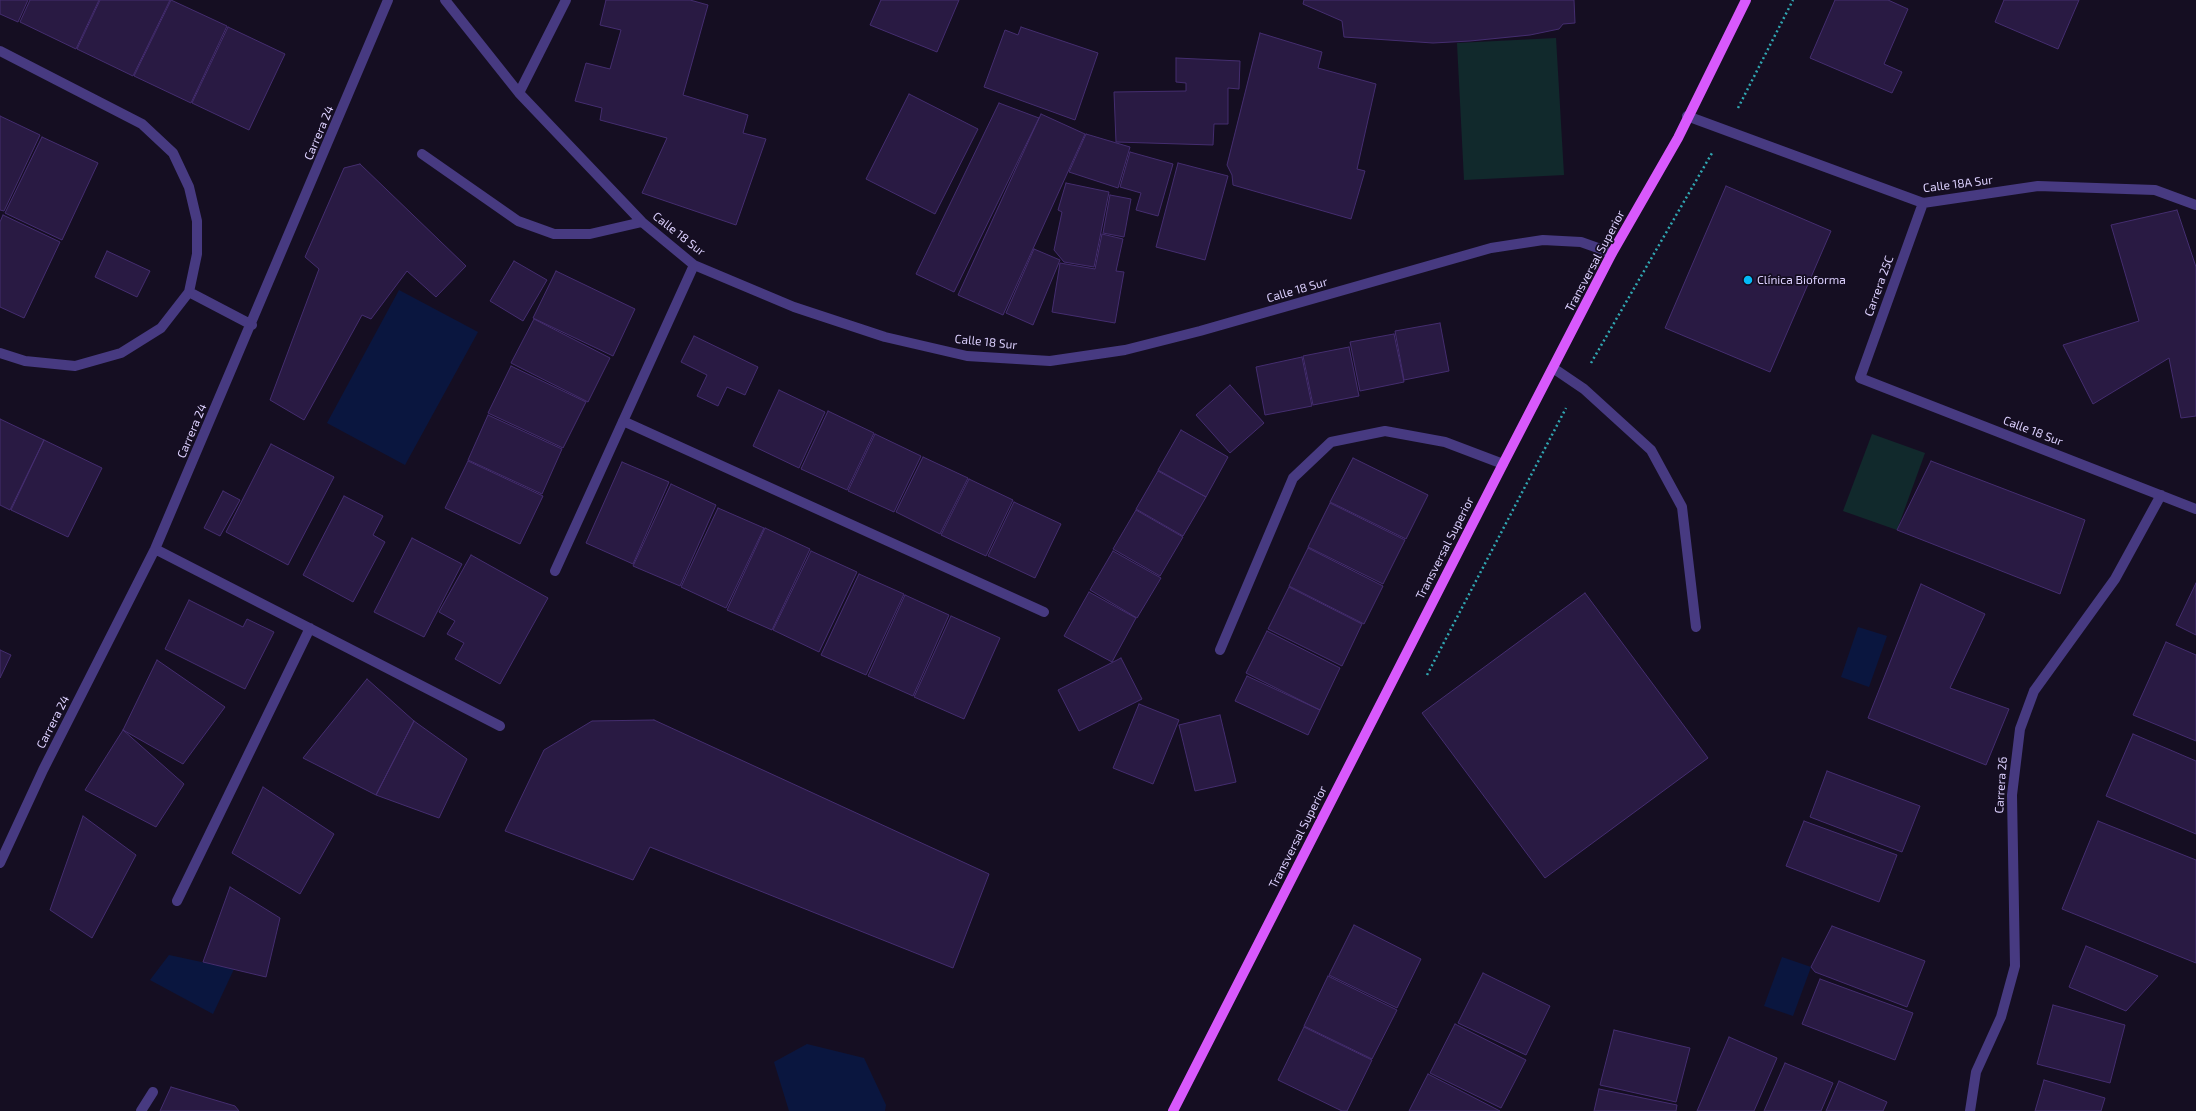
<!DOCTYPE html>
<meta charset="utf-8">
<style>
body{margin:0}
canvas{display:block;background:#150e22}
</style>
<canvas width="2196" height="1111"></canvas>
<script>
const context = document.querySelector('canvas').getContext('2d');
context.lineJoin = 'round';
function fillPath(path, color) { context.fillStyle = color; context.fill(path, 'evenodd'); }
const poly = rows => new Path2D(rows.map(r => 'M' + r).join(''));
function stroke(path, color, width, dash) { context.strokeStyle = color; context.lineWidth = width; context.lineCap = dash ? 'butt' : 'round'; context.setLineDash(dash || []); context.stroke(path); }
function label(font, color, halo, rows, align = 'center') {
  context.font = font + ' "Exo 2",sans-serif'; context.lineWidth = 3.5; context.setLineDash([]); context.textBaseline = 'middle'; context.strokeStyle = halo; context.fillStyle = color; for (const [text, x, y, turn = 0] of rows) {
    context.save(); context.translate(x, y); context.rotate((+turn || 0) * Math.PI / 180); context.textAlign = isNaN(turn) ? turn : align; if (halo) context.strokeText(text, 0, 0); context.fillText(text, 0, 0); context.restore();
  }
}
fillPath(poly([
 [1556,38,1564,175,1464,180,1457,43],
 [1872,434,1925,453,1897,530,1843,511]
]), '#11292c');
fillPath(poly([
 [399,290,478,332,405,465,327,423],
 [1858,627,1887,636,1869,687,1841,677],
 [169,955,234,969,213,1014,150,980],
 [1782,957,1811,967,1793,1016,1764,1006],
 [807,1044,864,1058,886,1105,885,1111,789,1111,774,1062]
]), '#0a163f');
const building = poly([
 [0,0,28,0,18,22,0,14,0,0],
 [30,0,99,0,76,49,20,22,30,0],
 [100,0,170,0,133,76,77,49,100,0],
 [171,0,227,26,191,103,134,76,171,0],
 [606,0,690,0,708,5,683,95,748,115,743,133,766,139,736,225,642,193,667,138,600,120,602,108,575,101,586,63,610,69,621,30,600,25,606,0],
 [881,0,959,0,937,52,870,25,881,0],
 [1304,0,1574,0,1575,23,1563,24,1559,29,1530,35,1470,41,1433,43,1344,37,1342,21,1303,4,1304,0],
 [1835,0,1888,0,1908,9,1884,64,1902,72,1892,93,1810,58,1835,0],
 [2004,0,2079,0,2058,49,1995,22,2004,0],
 [228,27,285,54,249,130,192,103,228,27],
 [1021,27,1098,53,1075,120,984,87,1005,30,1018,35,1021,27],
 [1260,33,1322,52,1318,68,1376,84,1357,169,1365,171,1351,219,1233,185,1232,175,1227,165,1260,33],
 [1176,58,1240,61,1239,89,1228,88,1228,124,1214,124,1213,145,1116,142,1114,92,1186,91,1186,83,1176,82,1176,58],
 [909,94,978,129,935,214,866,179,909,94],
 [999,103,1039,118,954,292,916,274,999,103],
 [1041,114,1085,134,1003,315,958,295,1041,114],
 [0,116,40,135,4,211,0,210,0,116],
 [1086,134,1130,147,1118,188,1069,172,1086,134],
 [42,137,98,163,62,240,5,213,42,137],
 [1130,152,1173,164,1158,216,1136,210,1141,193,1120,187,1130,152],
 [1178,163,1228,176,1205,260,1156,247,1178,163],
 [360,164,466,266,436,297,407,271,371,319,362,315,304,420,270,400,319,269,305,257,344,168,360,164],
 [1066,183,1109,192,1094,267,1064,262,1054,250,1062,212,1058,210,1066,183],
 [1726,186,1831,231,1770,372,1665,328,1726,186],
 [1110,195,1131,199,1124,237,1103,233,1110,195],
 [2177,210,2196,267,2196,416,2181,418,2169,358,2093,404,2063,345,2139,321,2111,225,2177,210],
 [3,215,60,242,24,318,0,307,0,222,3,215],
 [1102,234,1123,239,1116,271,1124,272,1115,323,1052,312,1060,263,1095,269,1102,234],
 [1034,249,1060,260,1033,325,1006,313,1034,249],
 [107,251,150,271,137,297,95,277,107,251],
 [514,261,547,280,523,321,490,301,514,261],
 [556,271,635,309,613,356,533,318,556,271],
 [534,319,610,358,588,402,511,363,534,319],
 [1440,323,1449,371,1404,380,1395,331,1440,323],
 [1394,334,1404,382,1360,391,1350,342,1394,334],
 [694,336,758,367,745,395,727,387,718,406,697,396,707,375,681,362,694,336],
 [1349,347,1359,396,1313,405,1303,356,1349,347],
 [1302,357,1312,406,1265,415,1256,367,1302,357],
 [511,366,586,402,563,448,488,413,511,366],
 [1230,385,1264,423,1230,453,1196,415,1230,385],
 [779,390,825,412,799,468,753,446,779,390],
 [828,411,874,433,847,490,801,469,828,411],
 [488,415,562,449,542,494,468,460,488,415],
 [0,419,44,440,10,510,0,505,0,419],
 [1181,430,1228,457,1206,497,1158,470,1181,430],
 [875,434,921,456,894,512,848,491,875,434],
 [44,440,102,468,68,537,11,510,44,440],
 [271,444,334,477,288,565,226,532,271,444],
 [923,457,968,478,940,534,896,512,923,457],
 [1353,458,1428,495,1406,539,1330,502,1353,458],
 [468,461,543,496,520,544,445,508,468,461],
 [1931,461,2085,520,2060,594,1897,530,1931,461],
 [622,462,669,482,633,564,586,543,622,462],
 [1158,471,1206,497,1183,536,1136,509,1158,471],
 [969,479,1013,500,986,556,941,535,969,479],
 [671,484,716,505,680,586,633,566,671,484],
 [223,491,240,500,220,536,204,528,223,491],
 [344,496,383,516,373,535,385,542,353,602,303,575,344,496],
 [1014,502,1061,524,1035,578,988,556,1014,502],
 [1330,503,1405,540,1383,584,1308,547,1330,503],
 [718,508,764,528,726,608,681,587,718,508],
 [1136,510,1183,537,1160,576,1113,549,1136,510],
 [765,528,810,549,772,630,727,610,765,528],
 [412,538,462,564,424,637,374,612,412,538],
 [1308,548,1383,586,1364,624,1289,586,1308,548],
 [811,551,857,572,819,652,773,630,811,551],
 [1113,551,1161,578,1137,618,1090,590,1113,551],
 [471,555,548,598,500,684,455,659,464,643,447,634,455,621,439,612,471,555],
 [859,574,904,594,866,675,821,655,859,574],
 [2196,583,2196,635,2176,625,2196,583],
 [1921,584,1985,614,1950,688,2009,709,1986,765,1868,718,1921,584],
 [1289,587,1362,624,1342,666,1268,629,1289,587],
 [1089,592,1136,618,1112,662,1064,636,1089,592],
 [1585,593,1708,758,1545,878,1422,713,1585,593],
 [905,595,949,615,913,696,868,676,905,595],
 [189,600,243,627,247,619,274,632,245,689,165,649,189,600],
 [951,616,1000,638,964,719,914,697,951,616],
 [1267,631,1340,668,1320,710,1246,673,1267,631],
 [2166,642,2196,655,2196,741,2133,715,2166,642],
 [0,650,11,655,0,678,0,650],
 [1121,658,1142,699,1079,731,1058,690,1121,658],
 [157,660,225,707,183,764,123,730,157,660],
 [1247,676,1320,710,1308,735,1235,701,1247,676],
 [367,679,414,721,376,795,303,758,367,679],
 [1139,704,1179,720,1153,784,1113,768,1139,704],
 [1220,715,1236,782,1195,791,1179,725,1220,715],
 [654,720,989,874,953,968,650,847,633,880,505,831,544,750,592,721,654,720],
 [414,721,467,759,439,818,376,795,414,721],
 [123,730,184,784,156,827,85,790,123,730],
 [2133,734,2196,761,2196,834,2106,796,2133,734],
 [1827,771,1920,806,1902,852,1810,817,1827,771],
 [263,787,334,834,300,894,232,853,263,787],
 [83,816,136,855,92,938,50,910,83,816],
 [1804,821,1897,855,1879,902,1786,866,1804,821],
 [2098,821,2196,860,2196,963,2062,909,2098,821],
 [230,887,280,918,266,977,203,962,230,887],
 [1354,925,1421,959,1397,1008,1329,975,1354,925],
 [1832,926,1925,961,1907,1007,1815,972,1811,967,1832,926],
 [2086,946,2158,976,2126,1011,2069,987,2086,946],
 [1483,973,1550,1006,1526,1055,1458,1023,1483,973],
 [1328,976,1397,1010,1372,1059,1304,1026,1328,976],
 [1820,979,1913,1013,1895,1060,1802,1024,1820,979],
 [2053,1005,2125,1025,2110,1083,2037,1064,2053,1005],
 [1455,1024,1526,1060,1501,1108,1430,1073,1455,1024],
 [1304,1027,1372,1060,1347,1111,1342,1111,1278,1080,1304,1027],
 [1614,1030,1690,1048,1676,1102,1600,1085,1614,1030],
 [1729,1037,1777,1058,1754,1111,1697,1111,1729,1037],
 [1785,1063,1833,1083,1821,1111,1764,1111,1785,1063],
 [1428,1074,1500,1111,1409,1111,1428,1074],
 [2044,1080,2105,1098,2101,1111,2035,1111,2044,1080],
 [1839,1081,1887,1102,1883,1111,1826,1111,1839,1081],
 [171,1087,235,1106,239,1111,160,1111,171,1087],
 [1599,1089,1677,1105,1676,1111,1594,1111,1599,1089]
]);
fillPath(building, '#291a43');
stroke(building, '#442d6f', 1);
stroke(poly([
 [1738,108,1793,0],
 [1591,363,1712,153],
 [1427,675,1566,408]
]), '#30a7b2', 2.5, [2, 3]);
stroke(poly([
 [445,0,519,93,642,222,694,265,794,307,885,337,967,356,1050,361,1125,350,1200,331,1491,248,1543,240,1581,242,1612,253],
 [0,51,142,124,173,153,189,187,197,221,197,254,189,292,161,328,121,353,75,366,25,361,0,353],
 [519,93,566,0],
 [1687,116,1923,203,2038,186,2155,190,2196,205],
 [422,154,518,221,554,234,590,234,642,222],
 [1923,203,1860,378,2196,509],
 [189,292,252,325],
 [1553,368,1584,389,1651,450,1682,507,1696,627],
 [623,421,1044,612],
 [155,549,500,726],
 [555,571,694,265],
 [1220,650,1293,478,1331,442,1385,431,1445,442,1503,464],
 [0,863,43,770,155,549,388,0],
 [177,901,310,628],
 [141,1111,153,1092],
 [1970,1111,1976,1072,2001,1017,2015,966,2012,795,2020,729,2034,691,2115,579,2161,495]
]), '#473a81', 10);
stroke(poly([
 [1173,1111,1503,464,1612,253,1678,138,1746,0]
]), '#d859fc', 10);
for (const [x, y, r, color] of [
 [1748,280,5,"#04baf6"]
]) { const dot = new Path2D(); dot.arc(x, y, r, 0, 2 * Math.PI); context.fillStyle = color; context.fill(dot); stroke(dot, '#150e22', 1.5); }
label('12px', '#dcd0fe', '#150e22', [
 ["Carrera 24",319,133,-67],
 ["Calle 18A Sur",1958,184,-7],
 ["Calle 18 Sur",679,234,38],
 ["Transversal Superior",1595,261,-62],
 ["Carrera 25C",1879,286,-70],
 ["Calle 18 Sur",1297,290,-16],
 ["Calle 18 Sur",986,342,6],
 ["Carrera 24",192,431,-67],
 ["Calle 18 Sur",2033,431,21],
 ["Transversal Superior",1445,548,-63],
 ["Carrera 24",53,722,-63],
 ["Carrera 26",2001,785,-86],
 ["Transversal Superior",1298,837,-63]
]);
label('12px', '#dcd0fe', '#150e22', [
 ["Clínica Bioforma",1757,280]
], 'left');
</script>
